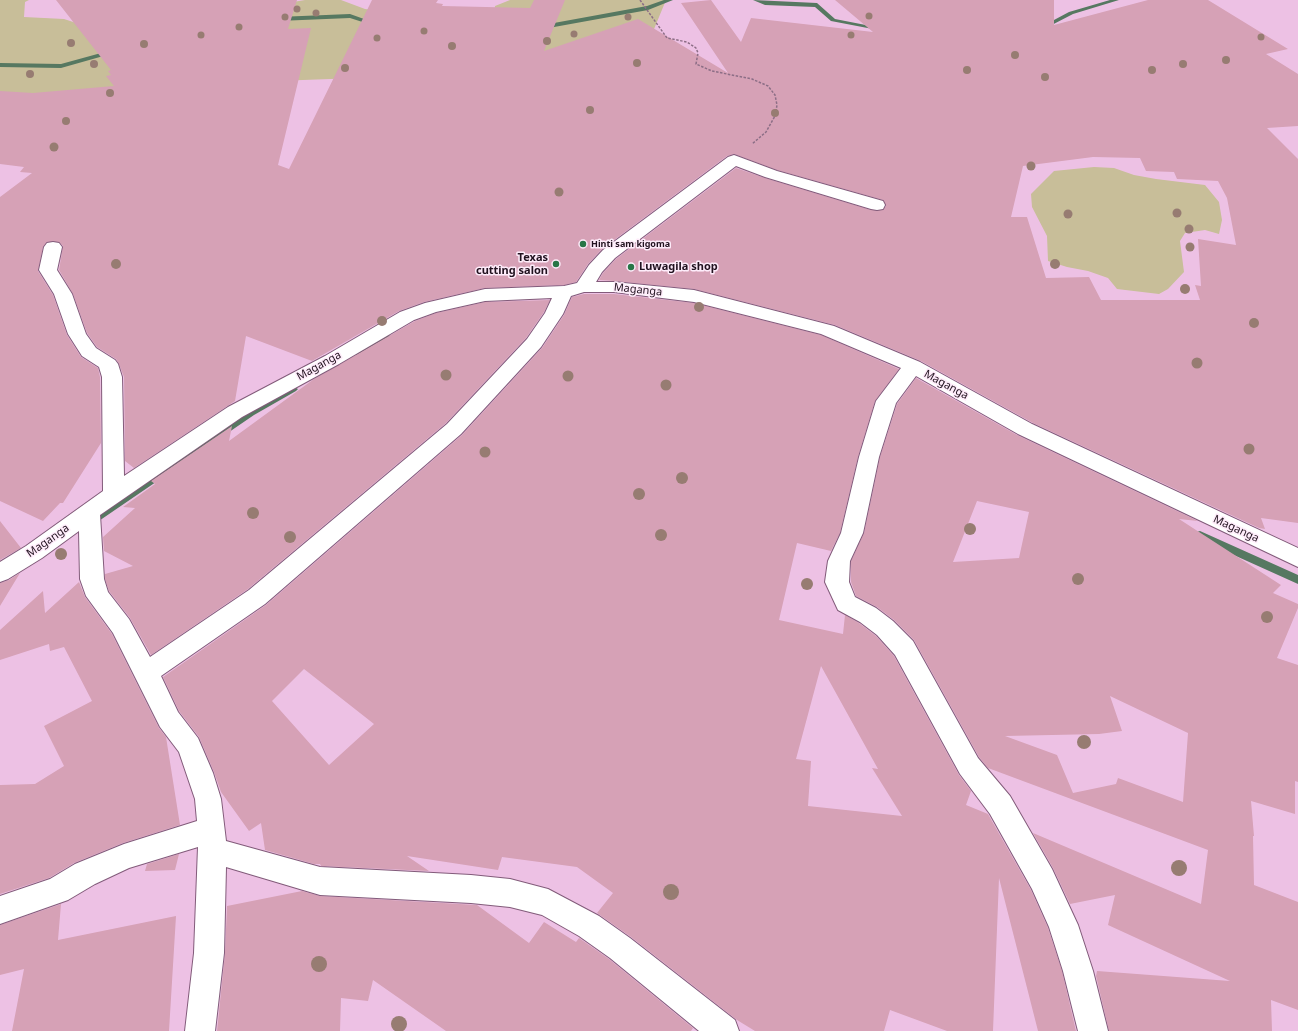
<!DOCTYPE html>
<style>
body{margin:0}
canvas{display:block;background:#edc1e4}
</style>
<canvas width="1298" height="1031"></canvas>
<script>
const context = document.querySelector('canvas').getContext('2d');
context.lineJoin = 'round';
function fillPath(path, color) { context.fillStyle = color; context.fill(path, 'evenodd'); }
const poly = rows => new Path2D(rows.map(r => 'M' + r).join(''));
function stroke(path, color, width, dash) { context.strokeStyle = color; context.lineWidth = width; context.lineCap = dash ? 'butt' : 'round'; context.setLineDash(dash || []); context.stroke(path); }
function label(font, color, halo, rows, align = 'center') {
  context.font = font + ' "Noto Sans",sans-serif'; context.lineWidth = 3; context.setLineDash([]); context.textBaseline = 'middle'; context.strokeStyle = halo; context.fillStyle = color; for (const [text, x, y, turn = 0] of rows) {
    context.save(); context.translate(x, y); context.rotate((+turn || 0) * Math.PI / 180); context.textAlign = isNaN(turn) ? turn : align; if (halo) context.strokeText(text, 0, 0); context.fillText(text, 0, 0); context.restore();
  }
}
fillPath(poly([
 [0,0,29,0,25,2,24,17,64,19,107,33,305,0,341,0,365,9,493,26,495,6,510,0,666,0,638,68,275,81,0,103],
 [1094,167,1114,168,1134,175,1156,179,1205,185,1219,202,1222,220,1219,234,1205,230,1185,233,1180,241,1184,272,1168,289,1159,294,1117,289,1108,278,1088,271,1067,267,1048,261,1047,236,1032,207,1031,194,1054,171]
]), '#c8be99');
fillPath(poly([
 [664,0,673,0,648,10,543,29,540,27,543,25,647,6,664,0],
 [753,0,817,3,835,19,881,28,878,30,831,21,815,7,765,5,753,0],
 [1110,0,1119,0,1073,14,1044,29,1039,28,1069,12,1110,0],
 [350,14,378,24,375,26,350,18,278,21,275,19,278,17,350,14],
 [112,50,114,51,114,53,61,68,0,67,0,63,61,64,112,50],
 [388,335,391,336,392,338,391,340,359,355,353,355,352,353,353,351,388,335],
 [293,386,298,389,296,391,254,415,93,525,85,525,84,522,85,519,248,411,293,386],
 [1200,531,1298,575,1298,584,1196,538,1195,535,1196,532,1200,531]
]), '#567861');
fillPath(poly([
 [56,0,297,0,288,29,311,28,278,165,289,169,372,0,438,0,436,3,443,4,442,6,530,8,534,0,565,0,544,51,638,19,728,73,681,3,711,0,741,42,751,18,873,32,835,0,1054,0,1054,25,1148,0,1208,0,1288,49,1266,54,1298,74,1298,126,1267,128,1298,159,1298,523,1261,518,1265,529,1259,528,1033,423,921,361,835,325,694,289,614,281,599,280,603,273,616,259,736,168,765,178,871,210,883,210,886,206,883,200,777,170,734,154,727,156,602,249,588,264,576,282,564,285,485,288,424,302,399,311,312,361,246,336,235,401,134,468,125,461,124,377,119,364,116,359,97,347,87,333,73,294,59,270,63,246,59,242,47,242,43,247,38,271,53,295,67,335,81,357,98,368,100,377,101,443,63,503,60,503,43,521,0,501,0,197,32,173,20,172,24,167,0,164,0,91,33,93,114,86,106,76,111,75,108,71,111,70],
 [1093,157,1140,158,1146,171,1174,172,1177,179,1218,181,1227,198,1236,245,1198,239,1201,286,1195,285,1200,300,1101,300,1089,277,1046,278,1027,217,1011,217,1023,166],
 [584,294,614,294,694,303,821,335,899,369,875,401,858,457,840,533,831,551,797,543,779,620,843,634,845,615,859,623,876,636,894,656,959,775,971,791,966,805,988,814,1031,890,1048,928,1062,971,1076,1031,1038,1031,999,878,993,1031,947,1031,890,1010,884,1031,755,1031,737,1020,631,937,597,913,613,893,577,867,502,857,498,870,407,856,429,871,321,866,320,864,314,864,265,850,261,823,249,831,221,792,214,772,199,737,179,711,163,677,266,605,462,435,542,348,564,315,572,297],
 [821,666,878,769,872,768,902,816,808,806,811,761,796,759],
 [304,669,374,724,329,765,272,701],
 [550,300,544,312,526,338,446,423,248,589,151,655,130,618,109,591,105,579,105,574,133,566,104,551,103,537,135,508,123,507,155,484,151,481,232,426,229,441,314,379,415,321,436,313,485,302],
 [916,378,1017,435,1198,521,1179,519,1281,585,1273,593,1298,604,1298,608,1277,658,1298,665,1298,782,1295,781,1295,814,1251,801,1254,836,1253,836,1254,885,1298,902,1298,1010,1271,1000,1272,1031,1109,1031,1096,976,1097,971,1230,981,1108,925,1115,895,1070,904,1053,868,1033,833,1201,904,1208,850,988,768,979,757,914,640,894,620,877,607,856,596,851,582,851,561,864,533,880,457,897,404],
 [977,501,1029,512,1019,558,953,562],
 [1110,696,1188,733,1183,802,1118,778,1116,784,1073,793,1057,755,1005,736,1099,734,1122,731],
 [0,521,21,548,0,560],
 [20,573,0,606,0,583,9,580],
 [79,582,85,597,112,634,159,728,166,737,180,825,123,843,74,863,49,878,0,894,0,785,35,784,64,766,44,726,92,701,64,647,50,651,49,644,0,660,0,630,43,591,45,613],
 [179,854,175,870,145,871,147,864],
 [302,891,320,896,477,905,529,943,544,922,576,942,579,938,609,959,693,1028,691,1031,446,1031,373,980,368,1001,341,998,340,1031,217,1031,225,953,227,906],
 [61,904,58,940,176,916,169,1031,12,1031,24,969,0,975,0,925]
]), '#d6a1b6');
const minor = poly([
 [734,155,777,171,883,201,885,205,883,209,877,210,871,209,765,177,736,166,615,258,602,272,596,282,614,282,694,290,834,326,920,362,1032,424,1298,548,1298,567,1018,434,916,376,896,403,879,457,863,533,850,561,849,582,855,597,876,608,893,621,913,641,978,758,1010,796,1052,869,1078,925,1093,971,1108,1031,1078,1031,1063,971,1049,927,1032,889,990,814,960,774,895,655,877,635,860,622,838,610,825,582,828,561,841,533,859,457,876,401,901,368,821,334,694,302,614,292,584,292,571,296,563,314,541,347,461,434,265,604,161,676,178,712,198,738,213,773,221,799,226,841,320,867,471,875,510,879,548,889,599,916,630,938,735,1020,739,1031,699,1031,610,958,579,936,542,915,510,907,471,903,320,895,226,867,224,953,215,1031,185,1031,194,953,198,847,129,868,95,884,68,900,0,924,0,896,50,879,75,864,124,844,197,821,195,799,179,752,160,727,113,633,86,596,80,579,79,531,42,558,8,579,0,582,0,562,26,546,103,491,102,377,99,367,82,356,68,334,54,294,39,270,44,247,47,243,53,242,59,243,62,247,57,270,72,294,86,334,96,348,115,360,118,364,122,377,124,476,228,407,325,356,400,312,425,303,485,289,564,286,577,283,589,265,603,250,728,157,734,155],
 [552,298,545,313,527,339,447,424,249,590,150,657,129,619,108,592,104,579,100,515,242,417,339,364,414,320,436,312,485,301,552,298]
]);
stroke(minor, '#825b7a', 2);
stroke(poly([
 [640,0,667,38,687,42,696,48,698,53,696,64,712,71,752,79,768,86,775,95,777,105,775,116,766,132,752,144]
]), '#8c6e86', 1.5, [2.5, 1.5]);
fillPath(minor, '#fff');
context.fillStyle = '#977c72';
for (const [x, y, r] of [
 [297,9,3.5],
 [316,13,3.5],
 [869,16,3.5],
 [285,17,3.5],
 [628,17,3.5],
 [239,27,3.5],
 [424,31,3.5],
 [574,34,3.5],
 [201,35,3.5],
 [851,35,3.5],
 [1261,37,3.5],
 [377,38,3.5],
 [547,41,4],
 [71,43,4],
 [144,44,4],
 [452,46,4],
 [1015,55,4],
 [1226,60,4],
 [637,63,4],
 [94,64,4],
 [1183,64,4],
 [345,68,4],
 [967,70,4],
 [1152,70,4],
 [30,74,4],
 [1045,77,4],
 [110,93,4],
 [590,110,4],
 [775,113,4],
 [66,121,4],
 [54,147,4.5],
 [1031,166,4.5],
 [559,192,4.5],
 [1177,213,4.5],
 [1068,214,4.5],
 [1189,229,4.5],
 [1190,247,4.5],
 [116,264,5],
 [1055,264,5],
 [1185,289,5],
 [699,307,5],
 [382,321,5],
 [1254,323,5],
 [1197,363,5.5],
 [446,375,5.5],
 [568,376,5.5],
 [666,385,5.5],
 [1249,449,5.5],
 [485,452,5.5],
 [682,478,6],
 [639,494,6],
 [253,513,6],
 [970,529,6],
 [661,535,6],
 [290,537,6],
 [61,554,6],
 [1078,579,6],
 [807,584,6],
 [1267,617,6],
 [1084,742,7],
 [1179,868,8],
 [671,892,8],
 [319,964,8],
 [399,1024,8]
]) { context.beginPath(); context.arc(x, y, r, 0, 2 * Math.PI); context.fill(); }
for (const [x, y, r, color] of [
 [583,244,4,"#277647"],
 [556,264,4,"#277647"],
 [631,267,4,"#277647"]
]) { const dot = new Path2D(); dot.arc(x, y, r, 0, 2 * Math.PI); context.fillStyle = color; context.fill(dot); stroke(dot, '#feecfa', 1.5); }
label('bold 9px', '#21121f', '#feecfa', [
 ["Hinti sam kigoma",591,244]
], 'left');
label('bold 11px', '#21121f', '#feecfa', [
 ["Texas",548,258],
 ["cutting salon",548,271],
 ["Luwagila shop",639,267,"left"]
], 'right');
label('11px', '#21121f', '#feecfa', [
 ["Maganga",638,290,6],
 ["Maganga",319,366,-29],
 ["Maganga",946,385,29],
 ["Maganga",1236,529,25],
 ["Maganga",48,541,-35]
]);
</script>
